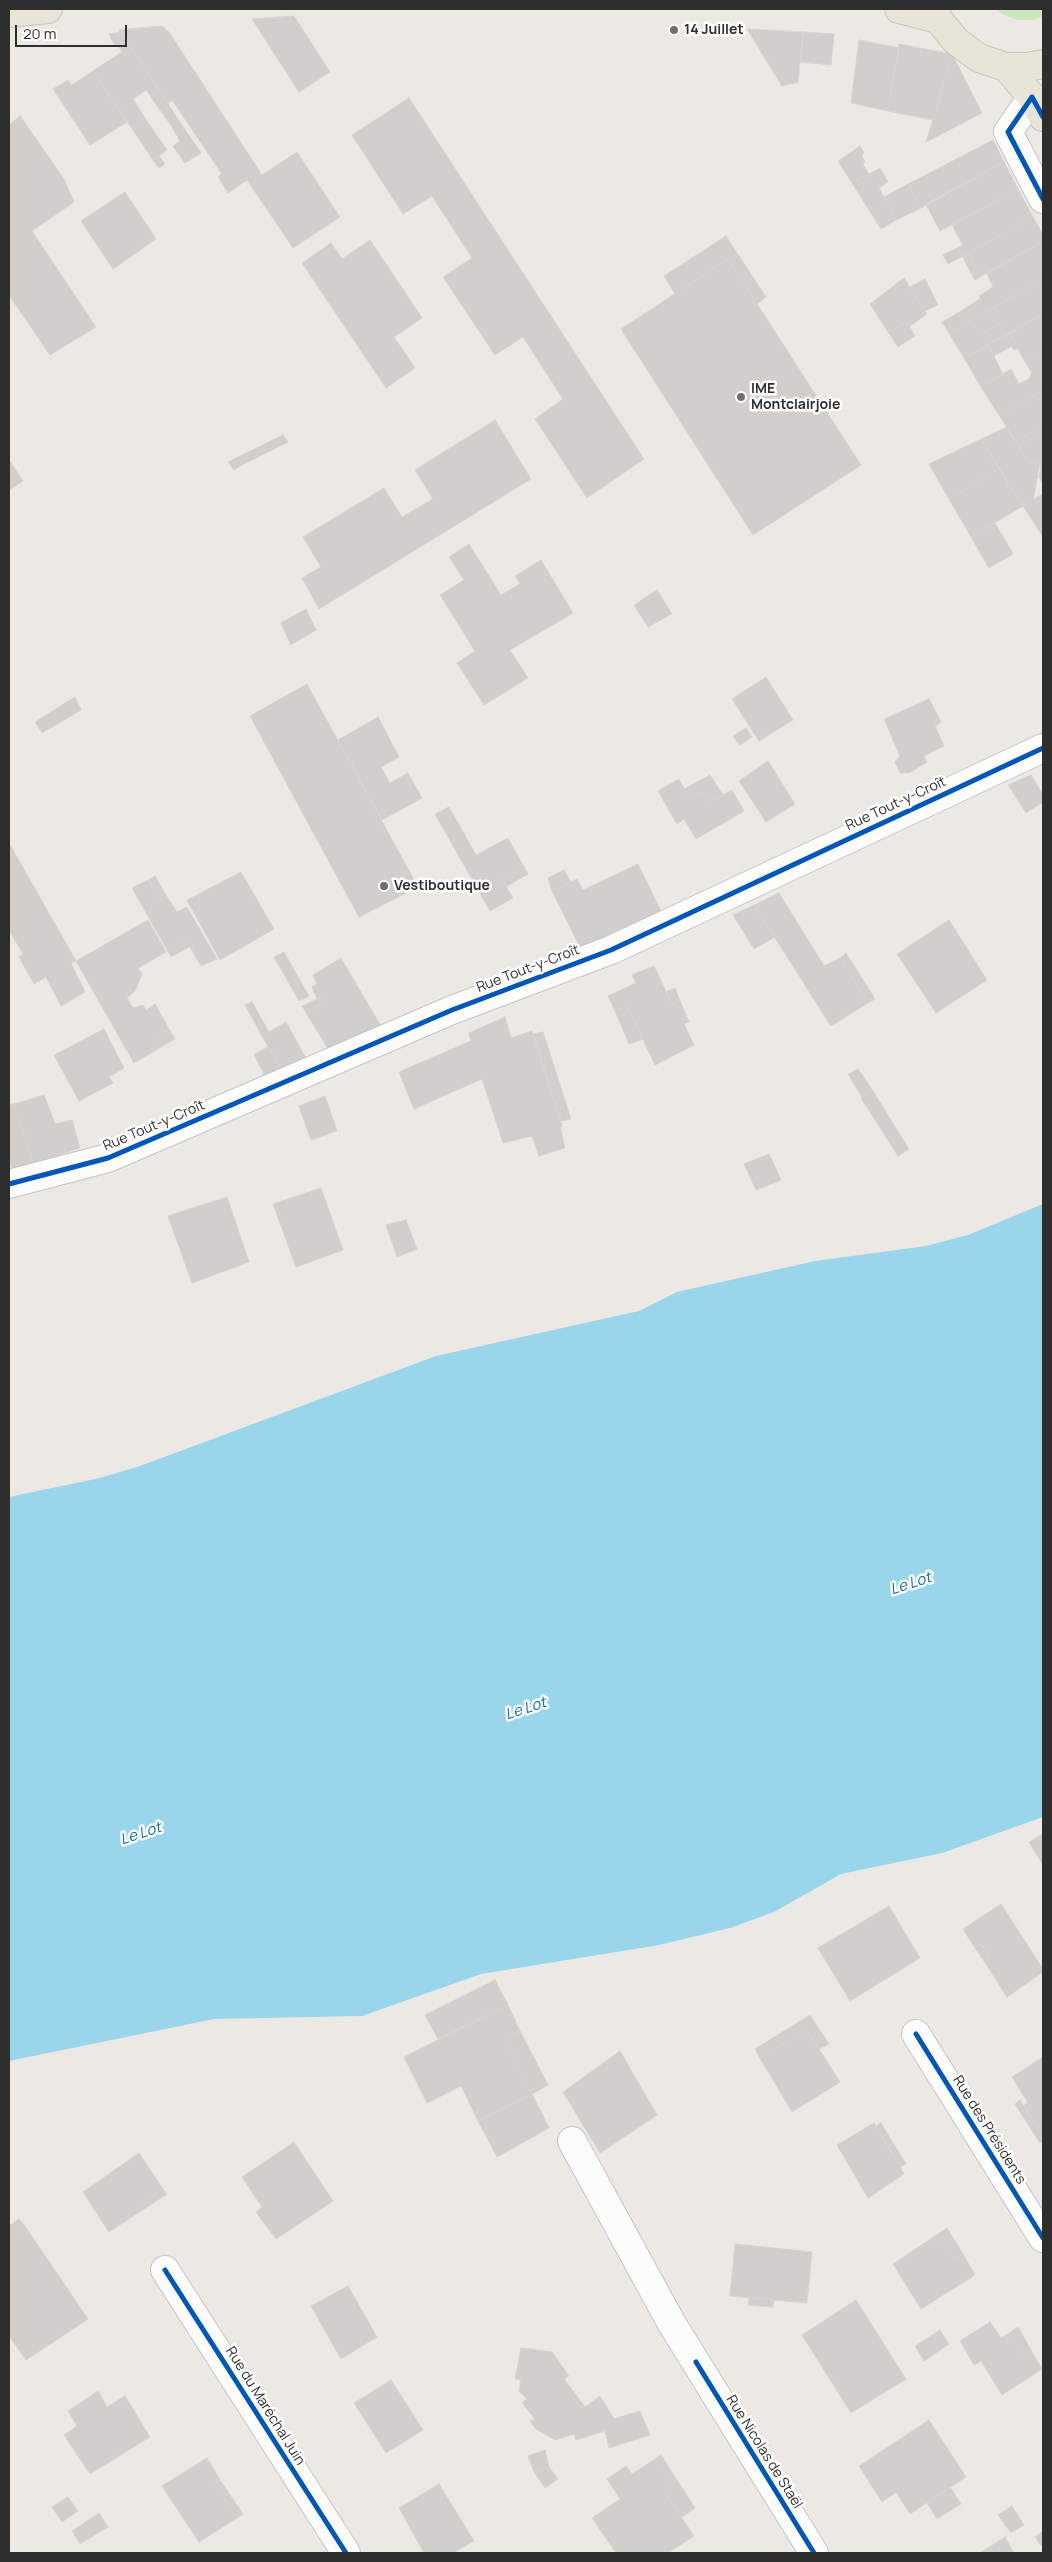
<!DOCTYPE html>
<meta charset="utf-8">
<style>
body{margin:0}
#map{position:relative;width:1052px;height:2562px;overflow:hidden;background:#ece8e4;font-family:Manrope,sans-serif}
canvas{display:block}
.frame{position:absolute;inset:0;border:10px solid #2e2e2e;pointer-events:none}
.scale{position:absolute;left:15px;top:25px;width:112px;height:22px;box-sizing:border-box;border:2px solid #2e2e2e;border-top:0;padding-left:6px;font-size:15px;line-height:18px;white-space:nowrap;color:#2e2e2e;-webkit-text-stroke:4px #fff;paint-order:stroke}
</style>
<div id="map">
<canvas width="1052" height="2562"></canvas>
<div class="frame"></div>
<div class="scale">20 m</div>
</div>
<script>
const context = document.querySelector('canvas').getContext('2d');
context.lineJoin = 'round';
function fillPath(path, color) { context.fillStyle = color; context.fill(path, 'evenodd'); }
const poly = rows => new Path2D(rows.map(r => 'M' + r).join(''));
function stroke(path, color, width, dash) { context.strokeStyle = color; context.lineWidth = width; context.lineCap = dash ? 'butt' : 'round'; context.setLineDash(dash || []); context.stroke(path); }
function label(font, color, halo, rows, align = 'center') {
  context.font = font + ' Manrope,sans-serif'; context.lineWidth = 5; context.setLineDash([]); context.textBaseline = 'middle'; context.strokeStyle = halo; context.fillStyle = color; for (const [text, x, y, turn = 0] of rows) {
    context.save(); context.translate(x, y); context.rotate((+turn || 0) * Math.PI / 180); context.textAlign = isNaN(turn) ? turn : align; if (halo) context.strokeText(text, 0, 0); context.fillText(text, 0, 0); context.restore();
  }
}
fillPath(poly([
 [995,9,1043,9,1043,16,1033,20,1017,20,1004,15]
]), '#cee6be');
fillPath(poly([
 [1043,1204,1043,1817,942,1853,841,1874,774,1912,730,1928,659,1945,481,1974,362,2016,214,2019,9,2061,9,1497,100,1478,140,1466,436,1356,639,1311,677,1292,815,1261,926,1246,968,1235]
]), '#99d6ec');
const building = poly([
 [294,16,330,72,299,92,252,19,294,16],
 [162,26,169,32,262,175,297,152,340,217,293,248,247,180,228,193,218,177,222,174,172,100,168,103,119,30,162,26],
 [747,29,803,32,798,82,782,86,747,29],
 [121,32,180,122,172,127,146,90,133,99,145,118,131,127,93,71,122,52,118,45,115,46,109,34,121,32],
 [803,32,834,34,831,65,801,62,803,32],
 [859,40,899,48,888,111,851,103,859,40],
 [899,44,952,54,933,120,888,111,899,44],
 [952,54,982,113,926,142,933,120,952,54],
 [93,71,127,122,90,145,53,89,68,80,72,85,93,71],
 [409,98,644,459,587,498,535,419,563,399,523,337,495,355,443,277,472,258,432,196,403,214,352,135,409,98],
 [20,116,64,179,74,202,32,231,96,327,50,355,9,295,9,125,20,116],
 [145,118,167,150,153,160,131,127,145,118],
 [180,122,201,153,185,163,173,146,180,141,172,127,180,122],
 [993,140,1004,162,921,208,908,184,993,140],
 [860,146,864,152,862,156,865,162,863,164,869,174,852,183,838,161,860,146],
 [159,156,165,164,159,168,153,160,159,156],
 [1004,162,1018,189,940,231,926,204,1004,162],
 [880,168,888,182,879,188,896,220,881,229,852,183,880,168],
 [908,184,921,208,896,220,884,197,908,184],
 [1018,189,1033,217,948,264,943,255,963,245,952,225,1018,189],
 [125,192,156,239,113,269,81,221,125,192],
 [1033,217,1043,235,1043,241,975,280,972,275,978,272,968,253,1033,217],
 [726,236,766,297,757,304,728,259,675,294,664,276,726,236],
 [370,240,422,318,394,337,415,368,386,388,302,263,331,243,342,259,370,240],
 [1043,241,1043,279,964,324,958,313,981,298,979,296,993,287,987,274,1043,241],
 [968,253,978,272,972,275,962,256,968,253],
 [728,259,861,465,753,535,621,329,728,259],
 [904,278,927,314,910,326,907,322,888,332,870,304,904,278],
 [925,279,938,305,925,311,910,287,925,279],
 [1043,279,1043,314,964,358,949,333,971,320,979,335,1003,322,994,307,1043,279],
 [994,307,1003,322,979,335,971,320,994,307],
 [958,313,964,324,949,333,942,322,958,313],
 [1043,314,1043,351,1025,362,1010,333,1043,314],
 [907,322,915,336,898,347,888,332,907,322],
 [1010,333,1018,348,1014,350,1012,346,994,356,988,345,1010,333],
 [988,345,1003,374,981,387,964,358,988,345],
 [1043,351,1043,390,999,415,981,387,1011,369,1019,384,1029,379,1032,373,1025,362,1043,351],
 [1043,390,1043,425,1015,441,999,415,1043,390],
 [495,420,531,479,319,609,302,578,321,567,303,537,384,488,402,517,433,499,415,470,495,420],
 [1043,425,1043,432,1019,447,1015,441,1043,425],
 [1007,427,1029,462,1034,462,1040,464,1033,500,1023,506,981,439,1007,427],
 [1043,432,1043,484,1039,477,1041,467,1037,463,1029,462,1019,447,1043,432],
 [283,435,288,442,240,466,236,458,283,435],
 [981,439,999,469,949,499,929,464,981,439],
 [236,458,240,466,234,470,228,462,236,458],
 [9,460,23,481,9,490,9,460],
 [999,469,1023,506,971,537,949,499,999,469],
 [1043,494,1043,537,1023,506,1043,494],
 [995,523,1013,554,989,568,971,537,995,523],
 [469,544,501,595,520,584,515,576,541,560,573,613,510,650,528,678,484,705,457,663,475,651,440,595,464,580,449,557,469,544],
 [657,590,672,614,648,627,634,605,657,590],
 [306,609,316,630,291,645,281,623,306,609],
 [766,677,793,720,759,741,732,699,766,677],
 [307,684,418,887,359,917,250,716,307,684],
 [75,697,81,710,42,733,35,722,75,697],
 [929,699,941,722,935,726,944,746,924,756,927,762,909,773,900,773,895,762,900,756,884,719,929,699],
 [378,717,399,757,381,767,390,783,408,773,422,798,382,820,338,740,378,717],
 [746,728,752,737,740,745,733,736,746,728],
 [768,761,795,804,766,822,739,781,768,761],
 [710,775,723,795,709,803,702,792,689,798,684,789,710,775],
 [1031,775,1043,795,1043,802,1026,813,1008,785,1031,775],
 [679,779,689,798,702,792,709,803,732,790,744,811,696,839,684,819,677,824,658,791,679,779],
 [449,807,476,855,508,838,524,867,502,879,513,898,490,911,435,814,449,807],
 [9,843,76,961,71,963,85,992,61,1006,46,977,34,984,19,957,23,954,9,930,9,843],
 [638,864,663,915,582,951,552,891,577,879,583,890,638,864],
 [524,867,528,874,507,886,502,879,524,867],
 [564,870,571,882,552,891,548,878,564,870],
 [241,872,274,929,220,960,187,900,241,872],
 [155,876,167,897,160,901,148,880,155,876],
 [148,880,160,901,167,897,177,912,187,907,217,959,201,966,190,947,193,945,188,937,166,948,132,888,148,880],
 [779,893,824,966,840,958,868,1003,831,1026,754,905,779,893],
 [754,905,775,937,754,949,733,915,754,905],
 [148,920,166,952,138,968,142,974,135,991,127,998,133,1008,143,1005,146,1010,155,1004,169,1029,155,1036,161,1047,134,1063,76,961,148,920],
 [949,920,987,980,936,1013,897,954,949,920],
 [188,937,193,945,171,957,166,948,188,937],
 [284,952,309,996,299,1001,274,957,284,952],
 [846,953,875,999,868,1003,840,958,846,953],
 [341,958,382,1028,331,1054,307,1014,327,1001,324,996,317,999,312,987,317,984,313,975,341,958],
 [654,966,672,1004,680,1001,689,1022,684,1024,694,1045,655,1065,627,1006,615,1011,608,996,636,983,632,975,654,966],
 [675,988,680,1001,672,1004,666,992,675,988],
 [324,996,327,1001,307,1014,302,1006,324,996],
 [252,1002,269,1032,262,1036,245,1005,252,1002],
 [627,1006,643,1039,629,1044,615,1011,627,1006],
 [505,1017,511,1038,532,1031,562,1126,560,1126,565,1148,539,1156,532,1136,503,1143,482,1079,414,1109,399,1072,471,1041,469,1033,505,1017],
 [286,1022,309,1064,284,1074,262,1036,286,1022],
 [104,1029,124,1068,109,1077,113,1083,79,1101,54,1055,104,1029],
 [169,1029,175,1039,161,1047,155,1036,169,1029],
 [543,1032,571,1119,561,1121,533,1034,543,1032],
 [268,1047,283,1072,267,1080,254,1054,268,1047],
 [858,1069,873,1091,862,1097,848,1074,858,1069],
 [873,1091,909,1149,898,1156,861,1098,873,1091],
 [44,1095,55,1124,72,1120,80,1148,33,1163,14,1104,44,1095],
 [325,1096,337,1131,311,1140,299,1106,325,1096],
 [14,1104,33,1163,12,1170,9,1159,9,1105,14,1104],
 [769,1154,781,1180,756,1190,744,1164,769,1154],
 [321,1188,343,1250,296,1267,273,1204,321,1188],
 [227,1197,249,1262,192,1283,168,1216,227,1197],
 [406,1220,417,1249,397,1257,386,1225,406,1220],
 [1043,1834,1043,1865,1029,1842,1043,1834],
 [1001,1904,1043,1969,1043,1972,1007,1997,984,1961,990,1957,981,1944,975,1948,963,1929,1001,1904],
 [889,1906,920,1958,850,2001,818,1948,889,1906],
 [981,1944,990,1957,984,1961,975,1948,981,1944],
 [495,1980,508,2005,438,2039,425,2015,495,1980],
 [508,2005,520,2031,504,2039,532,2094,478,2121,461,2086,427,2103,404,2057,508,2005],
 [810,2015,829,2044,819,2049,807,2030,760,2058,755,2049,810,2015],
 [807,2030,840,2082,792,2112,760,2058,807,2030],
 [520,2031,548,2085,532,2094,504,2039,520,2031],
 [620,2051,657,2115,600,2153,563,2092,620,2051],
 [1043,2057,1043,2127,1039,2130,1024,2105,1028,2103,1012,2077,1043,2057],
 [532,2094,549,2128,497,2157,478,2121,532,2094],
 [1020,2100,1039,2130,1043,2127,1043,2141,1040,2143,1015,2104,1020,2100],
 [874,2123,904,2174,868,2198,837,2145,874,2123],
 [881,2123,906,2164,900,2167,876,2126,881,2123],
 [294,2142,333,2201,276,2239,256,2212,262,2207,242,2177,294,2142],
 [139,2153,163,2189,137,2207,141,2211,109,2232,83,2192,139,2153],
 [163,2189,167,2194,141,2211,137,2207,163,2189],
 [19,2219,27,2229,9,2241,9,2226,19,2219],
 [947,2228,963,2254,954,2260,938,2234,947,2228],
 [27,2229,88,2319,26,2360,9,2336,9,2241,27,2229],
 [938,2234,954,2260,963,2254,975,2275,921,2309,893,2264,938,2234],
 [735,2244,812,2252,807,2303,730,2296,735,2244],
 [348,2286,377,2337,341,2359,311,2306,348,2286],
 [749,2298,774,2300,773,2307,748,2305,749,2298],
 [856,2300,906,2379,851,2413,802,2335,856,2300],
 [990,2322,1001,2338,1009,2333,1022,2355,1031,2350,1042,2369,1002,2395,981,2361,974,2365,960,2341,990,2322],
 [1018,2327,1031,2350,1022,2355,1009,2333,1018,2327],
 [940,2330,949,2344,924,2361,915,2346,940,2330],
 [521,2348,552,2352,569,2376,564,2379,585,2407,600,2396,614,2419,640,2411,650,2435,609,2448,605,2431,576,2440,574,2434,555,2440,536,2429,530,2421,535,2419,522,2403,527,2399,519,2391,521,2380,515,2379,521,2348],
 [391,2380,423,2430,386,2453,354,2403,391,2380],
 [98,2391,107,2407,125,2396,150,2437,90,2474,64,2435,77,2426,68,2411,98,2391],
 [929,2420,966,2477,910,2514,896,2492,882,2502,859,2466,929,2420],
 [545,2450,549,2467,534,2472,528,2456,545,2450],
 [661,2455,695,2508,682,2517,664,2491,673,2484,655,2459,661,2455],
 [207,2458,220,2480,215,2485,237,2518,199,2542,162,2486,207,2458],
 [655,2459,673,2484,664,2491,694,2536,668,2553,616,2553,592,2518,620,2499,607,2479,626,2466,632,2474,655,2459],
 [549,2467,558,2479,545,2488,534,2472,549,2467],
 [220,2480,243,2514,237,2518,215,2485,220,2480],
 [439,2484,474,2541,453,2553,424,2553,399,2508,439,2484],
 [950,2487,961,2504,937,2519,927,2503,950,2487],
 [68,2497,78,2511,62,2522,52,2507,68,2497],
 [1012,2506,1024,2525,1011,2533,998,2515,1012,2506],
 [99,2513,108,2527,80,2544,72,2531,99,2513],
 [1043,2531,1043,2545,1041,2546,1035,2537,1043,2531],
 [1005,2537,1014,2553,980,2553,1005,2537]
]);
fillPath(building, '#d1cecb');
stroke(building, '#d7d4d0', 1);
const minor = poly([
 [1032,97,1008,132,1043,199],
 [9,1184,108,1158,452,1010,611,950,1043,748],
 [916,2034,1043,2238],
 [572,2141,672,2324,814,2553],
 [165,2270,346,2553]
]);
const major = poly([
 [899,9,938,19],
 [935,9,938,19,956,41,979,58,1006,67,1027,67,1043,64],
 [9,13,48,9],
 [1006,67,1032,97,1043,117]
]);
stroke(minor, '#c5c4c5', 30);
stroke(major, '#c6c5c4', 30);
stroke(minor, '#fcfcfb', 28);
stroke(major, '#e8e4d6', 28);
stroke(poly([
 [1043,117,1032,97,1008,132,1043,199],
 [9,1184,108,1158,452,1010,611,950,1043,748],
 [916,2034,1043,2238],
 [165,2270,346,2553],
 [696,2362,814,2553]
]), '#0057b8', 5);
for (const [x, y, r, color] of [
 [674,30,5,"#706f6e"],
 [741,397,5,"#706f6e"],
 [384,886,5,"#706f6e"]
]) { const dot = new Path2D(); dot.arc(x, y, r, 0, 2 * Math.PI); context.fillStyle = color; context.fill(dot); stroke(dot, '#fff', 2); }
label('bold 14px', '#2e2e2e', '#fff', [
 ["14 Juillet",684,30],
 ["IME",751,389],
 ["Montclairjoie",751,405],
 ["Vestiboutique",394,886]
], 'left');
label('14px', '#2e2e2e', '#fff', [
 ["Rue Tout-y-Croît",896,804,-25],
 ["Rue Tout-y-Croît",528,969,-21],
 ["Rue Tout-y-Croît",154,1126,-23],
 ["Rue des Présidents",989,2130,58],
 ["Rue du Maréchal Juin",265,2406,58],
 ["Rue Nicolas de Staël",764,2452,58]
]);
label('italic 15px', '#0d6fa3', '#fff', [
 ["Le Lot",911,1584,-18],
 ["Le Lot",526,1709,-18],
 ["Le Lot",141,1834,-18]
]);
</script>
